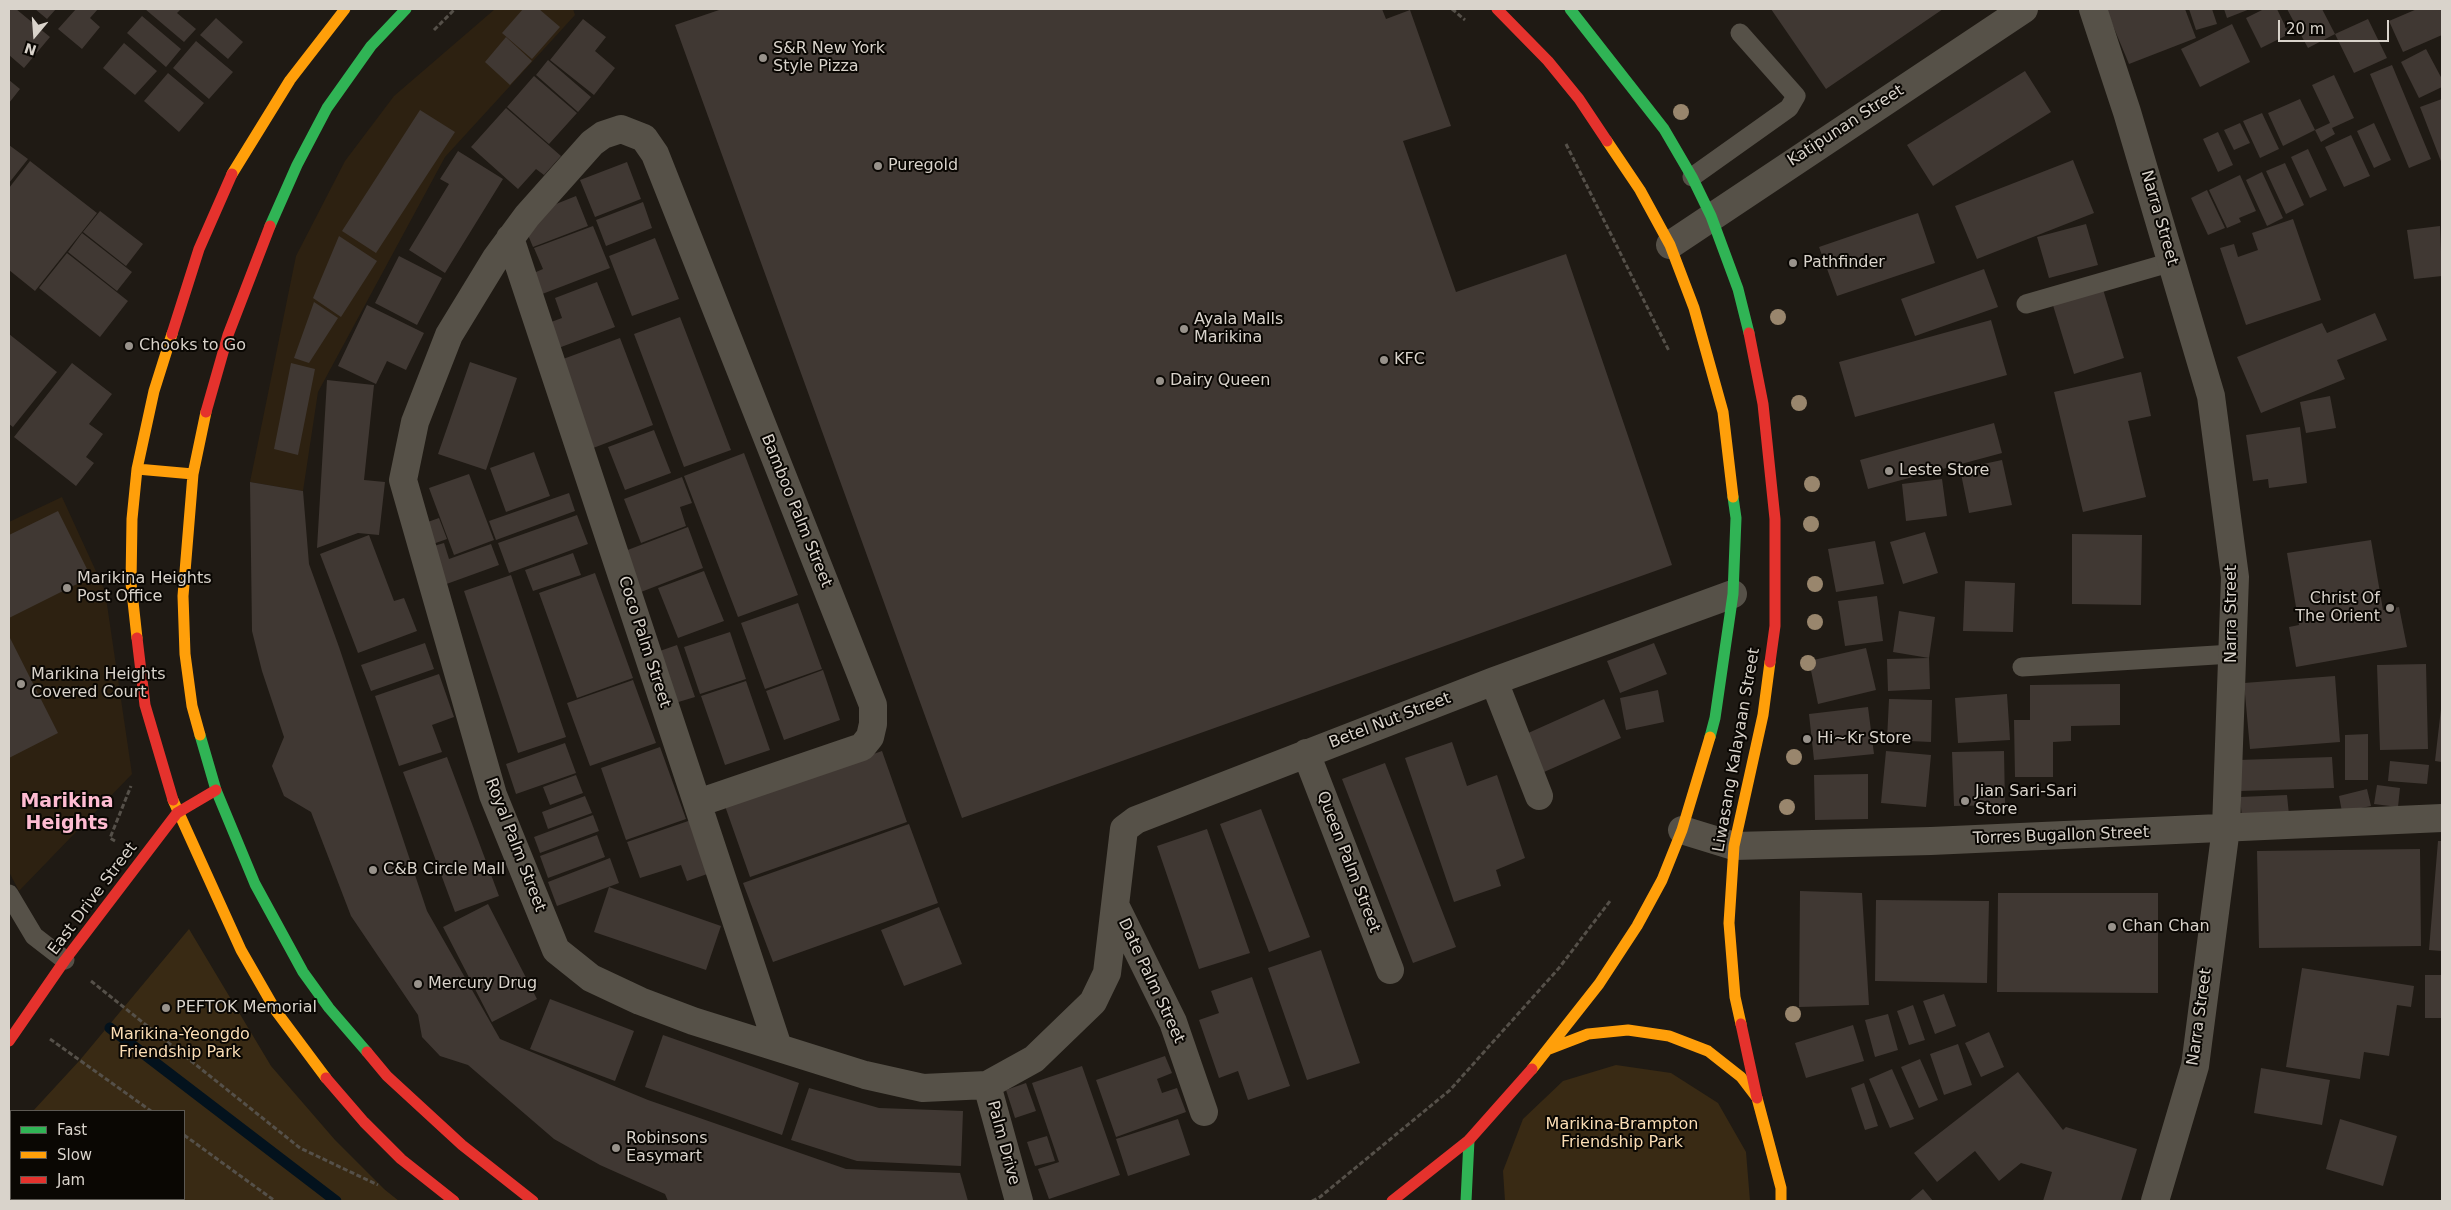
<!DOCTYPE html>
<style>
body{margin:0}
#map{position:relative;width:2451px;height:1210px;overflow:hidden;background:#1f1a14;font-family:"DejaVu Sans",sans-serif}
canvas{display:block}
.frame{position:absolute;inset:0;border:10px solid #d9d3cb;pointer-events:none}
.legend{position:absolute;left:10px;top:1110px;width:175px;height:90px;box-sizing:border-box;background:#0a0703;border:1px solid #5d5953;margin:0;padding:6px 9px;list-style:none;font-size:15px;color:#d9d3cb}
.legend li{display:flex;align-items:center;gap:10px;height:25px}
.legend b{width:25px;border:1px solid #5d5953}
.north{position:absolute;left:10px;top:10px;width:50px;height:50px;-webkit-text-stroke:4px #0a0703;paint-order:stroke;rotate:198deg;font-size:14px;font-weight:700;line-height:20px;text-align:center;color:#d9d3cb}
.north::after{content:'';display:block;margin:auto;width:18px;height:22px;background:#d9d3cb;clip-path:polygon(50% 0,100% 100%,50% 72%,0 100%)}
.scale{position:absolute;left:2278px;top:20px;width:111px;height:22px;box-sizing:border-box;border:2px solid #d9d3cb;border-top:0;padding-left:6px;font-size:15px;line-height:18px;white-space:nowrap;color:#d9d3cb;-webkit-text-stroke:4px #0a0703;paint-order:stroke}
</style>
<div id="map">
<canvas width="2451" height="1210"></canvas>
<div class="frame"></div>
<ul class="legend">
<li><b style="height:6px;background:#30b455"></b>Fast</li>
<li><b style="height:6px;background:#ff9f0a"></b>Slow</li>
<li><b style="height:6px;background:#e5322d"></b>Jam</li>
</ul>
<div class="north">N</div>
<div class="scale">20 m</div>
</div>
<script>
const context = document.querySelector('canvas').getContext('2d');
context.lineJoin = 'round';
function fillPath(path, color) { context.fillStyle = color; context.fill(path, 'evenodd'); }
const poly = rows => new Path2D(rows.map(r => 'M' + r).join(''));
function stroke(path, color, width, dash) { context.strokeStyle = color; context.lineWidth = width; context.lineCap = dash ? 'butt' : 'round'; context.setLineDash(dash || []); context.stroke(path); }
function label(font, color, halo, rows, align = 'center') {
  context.font = font + ' "DejaVu Sans",sans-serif'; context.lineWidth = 4; context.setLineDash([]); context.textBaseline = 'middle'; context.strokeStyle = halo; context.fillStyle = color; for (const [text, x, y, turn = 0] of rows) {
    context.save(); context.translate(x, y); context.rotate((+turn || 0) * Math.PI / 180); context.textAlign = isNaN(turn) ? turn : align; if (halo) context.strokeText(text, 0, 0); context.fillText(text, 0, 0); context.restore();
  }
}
fillPath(poly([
 [495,9,573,9,575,15,445,157,318,392,303,491,250,482,296,256,345,161,394,96],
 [62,497,105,591,132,774,19,891,9,872,9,522]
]), '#2d2111');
fillPath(poly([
 [189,929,271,1066,335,1140,384,1189,399,1201,93,1201,90,1199,184,1199,184,1111,33,1111,80,1060],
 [1616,1065,1671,1073,1718,1103,1746,1152,1750,1201,1505,1201,1503,1171,1523,1119,1563,1081]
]), '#392a14');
stroke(poly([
 [110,1028,336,1201]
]), '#03121d', 11);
fillPath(poly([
 [9,9,16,9,50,37,24,68,9,55],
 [35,9,56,9,47,19],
 [76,9,98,9,90,18,100,27,82,49,58,29],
 [145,9,181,9,177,13,196,29,184,42],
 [523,9,539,9,560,27,532,59,502,33],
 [722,9,1382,9,1386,19,1410,10,1451,126,1403,141,1456,292,1566,254,1672,565,962,818,675,25],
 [1771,9,1943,9,1826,89],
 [2106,9,2185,9,2196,38,2129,64],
 [2189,9,2212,9,2217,24,2196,30],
 [2224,9,2250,9,2227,18],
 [2264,9,2277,9,2289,34,2261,48,2246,18],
 [2287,9,2322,9,2335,34,2308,48],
 [2417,9,2442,9,2442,35,2403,52,2389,21],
 [142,16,181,49,166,67,127,33],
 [216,18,243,42,228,59,200,35],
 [583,19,606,37,595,51,615,68,594,95,550,60],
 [2368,19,2387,58,2354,73,2335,34],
 [2232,24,2250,62,2200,87,2181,49],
 [506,37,532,61,510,85,485,62],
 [196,41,233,72,209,99,173,68],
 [124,43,157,71,135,95,103,68],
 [2426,49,2442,79,2442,87,2419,98,2401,62],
 [548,60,591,97,578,112,536,75],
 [2392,65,2431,159,2409,168,2370,74],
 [2025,71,2051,112,1933,186,1907,145],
 [168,73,204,103,179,132,144,101],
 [2334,75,2354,118,2332,128,2335,134,2321,142,2315,130,2330,123,2312,85],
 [534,76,577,113,549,144,507,107],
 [9,80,20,89,9,103],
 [2300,99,2315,130,2283,146,2268,113],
 [2442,99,2442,164,2420,107],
 [506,108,561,156,544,175,536,169,518,189,471,147],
 [420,110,455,132,376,253,342,231],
 [2262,113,2279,149,2260,158,2243,121],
 [2240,123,2250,143,2234,150,2224,130],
 [2374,123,2391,160,2374,168,2357,131],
 [2218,132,2233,165,2218,172,2203,139],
 [2351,135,2370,176,2344,187,2325,147],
 [9,145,28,159,9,183],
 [2308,149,2327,190,2310,198,2291,157],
 [458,151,503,179,445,273,409,250,449,184,440,179],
 [2073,160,2094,213,1977,259,1955,206],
 [30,161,97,213,35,291,9,270,9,188],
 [627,162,641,199,595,217,580,180],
 [2285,163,2304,205,2286,214,2266,171],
 [2262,172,2283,218,2267,226,2246,180],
 [2240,175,2256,211,2239,218,2241,222,2227,228,2209,190],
 [2207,190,2225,228,2208,235,2191,198],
 [576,196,588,226,533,247,528,235,551,206],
 [643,202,652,228,606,246,596,220],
 [100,211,143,244,126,266,83,232],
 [1918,213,1935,263,1837,296,1819,247],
 [2293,219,2321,300,2246,325,2220,248,2234,244,2238,257,2258,250,2252,233],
 [2086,224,2098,265,2049,278,2037,237],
 [593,226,610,268,537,296,529,275,543,269,534,248],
 [2440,226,2442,276,2414,279,2407,230],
 [82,233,132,272,117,291,68,252],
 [339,236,377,261,341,317,313,298],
 [655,238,679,299,632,316,609,256],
 [67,253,128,301,100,337,39,288],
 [399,256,442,278,417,325,375,303],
 [1984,269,1998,307,1915,336,1901,299],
 [597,282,615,327,553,350,543,325,562,318,555,298],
 [2102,286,2124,358,2074,374,2052,302],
 [314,302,338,318,309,363,294,358],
 [367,305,424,333,406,370,387,361,376,384,338,366],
 [2375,313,2387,340,2337,360,2345,379,2261,413,2237,357,2322,323,2327,333],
 [680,317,731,450,684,467,634,334],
 [1991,320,2007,375,1855,417,1839,362],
 [9,334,57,372,13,427,9,424],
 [620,338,653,425,588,450,555,362],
 [470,362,517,378,486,470,438,454],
 [72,363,112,394,89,424,103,434,86,457,94,463,76,486,14,437],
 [291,363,315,369,298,455,274,449],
 [2141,372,2151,416,2128,421,2146,497,2083,512,2054,392],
 [327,380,374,385,364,480,385,482,379,535,358,533,317,548],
 [2330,396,2336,428,2306,433,2300,402],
 [1994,423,2002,453,1868,489,1860,460],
 [2300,427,2307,483,2269,488,2268,479,2253,481,2246,435],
 [654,430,671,473,625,490,608,447],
 [534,452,550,496,506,512,490,468],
 [744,453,798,595,738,617,684,476],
 [2002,460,2012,505,1969,513,1960,469],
 [469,474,494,540,454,555,429,488],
 [682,477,692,503,680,507,686,526,641,543,624,499],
 [1942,479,1947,516,1906,521,1902,484],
 [250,482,303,491,309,564,339,647,427,911,500,1039,648,1100,846,1169,960,1173,968,1201,668,1201,665,1194,600,1165,554,1139,468,1065,440,1056,422,1037,418,1015,351,916,311,812,284,796,272,766,284,737,262,671,252,631],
 [569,493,575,511,496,540,489,521],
 [58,511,91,577,9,618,9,535],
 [577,515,588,544,509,573,498,543],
 [439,518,447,539,430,545,422,524],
 [688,527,703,568,641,592,625,551],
 [1925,532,1938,573,1903,584,1890,542],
 [2072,534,2142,535,2141,605,2072,604],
 [369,535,394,601,404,598,417,631,358,653,320,554],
 [2371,540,2383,610,2399,607,2407,647,2296,667,2289,627,2299,625,2287,553],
 [1875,541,1884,584,1836,592,1828,549],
 [444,543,449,559,491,544,499,565,441,586,427,548],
 [573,553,581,575,533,591,525,570],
 [704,571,724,621,678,638,658,588],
 [595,573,633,678,577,698,539,593],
 [511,575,566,737,518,753,464,591],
 [1965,581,2015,583,2013,632,1963,631],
 [1877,596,1883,641,1845,646,1838,601],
 [798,603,822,669,765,689,741,623],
 [1899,611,1935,617,1929,658,1893,652],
 [730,632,746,679,700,694,684,647],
 [9,636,58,733,9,758],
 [425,643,434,669,371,691,361,665],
 [1654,643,1667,674,1620,693,1607,661],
 [677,645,695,697,675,703,657,652],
 [1866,648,1876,690,1818,704,1809,661],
 [1929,658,1930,689,1888,691,1887,659],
 [2426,664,2428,749,2380,750,2377,665],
 [823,670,840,720,784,740,766,691],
 [439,674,454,717,432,725,442,752,399,766,375,696],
 [2335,676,2340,742,2250,749,2244,683],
 [633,680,656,743,590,766,567,703],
 [746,681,770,750,725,765,701,696],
 [2120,684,2120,725,2071,726,2071,741,2053,742,2053,777,2015,777,2014,720,2030,720,2030,685],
 [1658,690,1664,722,1626,730,1620,698],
 [2007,694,2010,740,1958,743,1955,698],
 [1604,699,1621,738,1544,772,1526,734],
 [1889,699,1932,700,1931,742,1887,740],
 [1868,707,1874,754,1814,760,1809,714],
 [2441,709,2442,709,2442,762,2435,761],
 [2368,734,2368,780,2345,780,2345,735],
 [1452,742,1467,786,1497,775,1525,858,1496,870,1501,886,1454,902,1405,758],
 [565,743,576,773,516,794,506,764],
 [660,747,686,819,626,840,601,768],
 [882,751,907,822,750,877,725,806],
 [1886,751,1931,755,1926,807,1881,803],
 [2004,751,2005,805,1954,806,1952,752],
 [447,757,499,896,455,912,403,772],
 [2332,757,2334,788,2240,791,2238,760],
 [2390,761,2429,765,2427,784,2388,781],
 [1385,763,1456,947,1413,963,1342,779],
 [1868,774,1868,819,1815,820,1814,775],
 [576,775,583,793,550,805,543,787],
 [2377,785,2400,788,2398,807,2374,804],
 [2367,789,2371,806,2342,812,2339,796],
 [2287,795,2289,815,2242,818,2240,797],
 [585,796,592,813,548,829,542,812],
 [1261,809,1310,937,1269,952,1220,824],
 [593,815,599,831,540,853,534,837],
 [697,818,716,871,687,881,681,865,640,878,627,842],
 [909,824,938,903,773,962,743,883],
 [1207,829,1250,953,1199,969,1157,846],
 [597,835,605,857,548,878,540,856],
 [2438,841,2442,841,2442,951,2429,950],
 [2420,849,2421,946,2259,948,2257,851],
 [610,858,619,883,557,906,548,882],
 [609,887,721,926,706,970,594,932],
 [1800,891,1862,893,1869,1005,1799,1007],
 [1998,893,2158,893,2158,993,1997,992],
 [1876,900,1989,901,1987,983,1875,981],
 [488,904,537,999,492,1022,443,927],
 [939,907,962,964,904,986,881,930],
 [1321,950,1360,1063,1307,1080,1268,968],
 [2302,968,2414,986,2411,1007,2397,1005,2389,1056,2364,1052,2360,1079,2286,1067],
 [2425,975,2442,975,2442,1018,2425,1018],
 [1252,977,1290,1086,1248,1100,1238,1071,1219,1078,1199,1020,1219,1013,1211,991],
 [1944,994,1956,1026,1935,1034,1923,1001],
 [550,999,634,1031,615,1081,530,1049],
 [1913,1005,1925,1040,1909,1045,1897,1011],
 [1888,1014,1898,1050,1875,1057,1865,1020],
 [1853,1025,1864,1061,1806,1078,1795,1043],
 [1989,1032,2004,1067,1981,1077,1965,1043],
 [663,1035,799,1083,782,1135,645,1087],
 [1958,1044,1972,1085,1944,1095,1930,1054],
 [1165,1056,1172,1073,1157,1079,1162,1093,1177,1088,1186,1112,1116,1137,1096,1080],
 [1920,1059,1938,1100,1919,1108,1901,1067],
 [1082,1066,1120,1175,1049,1199,1038,1169,1059,1162,1032,1083],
 [2261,1068,2330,1080,2322,1125,2254,1113],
 [1892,1069,1914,1119,1890,1128,1869,1079],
 [2018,1072,2063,1130,2066,1127,2137,1149,2121,1201,2043,1201,2052,1172,2021,1163,1999,1181,1975,1151,1937,1182,1914,1153],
 [1026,1083,1036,1111,1015,1118,1006,1090],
 [1864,1083,1878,1126,1865,1130,1851,1088],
 [809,1088,879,1108,963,1111,961,1166,857,1161,791,1140],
 [1178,1119,1190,1155,1128,1176,1116,1139],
 [2340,1119,2397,1136,2383,1186,2326,1169],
 [1047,1136,1055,1161,1035,1166,1027,1142],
 [1923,1189,1933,1201,1909,1201]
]), '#403833');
stroke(poly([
 [1452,9,1465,20],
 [434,30,455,9],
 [1566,144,1669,351],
 [115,841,110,838,131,786],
 [91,981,300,1148,378,1185],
 [50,1039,151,1111],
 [184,1135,275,1201],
 [1312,1201,1320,1197,1450,1090,1559,968,1610,901]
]), '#555049', 3, [5, 2.5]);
stroke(poly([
 [1692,177,1789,108,1796,96,1740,33],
 [2026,304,2172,262],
 [2022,667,2232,654],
 [9,894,34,936,65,960]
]), '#565148', 19);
stroke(poly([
 [2093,9,2127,112,2211,396,2235,577,2226,828,2195,1066,2155,1201],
 [510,238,778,1047],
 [1670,245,2024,9],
 [1494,681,1539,796],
 [1306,753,1390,970],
 [698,803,862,747,870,737,873,724,873,705,655,154,644,138,621,129,603,135,592,143,527,216,496,258,449,335,415,422,403,480,493,795,556,950,591,978,640,1001,693,1021,865,1075,923,1088,987,1085,1034,1059,1093,1002,1107,973,1124,829,1136,820,1494,681,1733,594],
 [1682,830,1734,846,1931,841,2442,818],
 [1116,907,1173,1022,1204,1112],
 [987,1085,1019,1201],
 [9,1166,11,1168],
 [49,1199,52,1201]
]), '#565148', 28);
stroke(poly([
 [1570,9,1664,129,1692,177,1711,216,1738,289,1749,333],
 [270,226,297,165,327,108,371,46,406,9],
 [200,735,216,790,255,884,303,972,329,1008,367,1052],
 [1710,737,1715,718,1733,594,1736,518,1733,497],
 [1466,1201,1469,1140]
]), '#30b455', 11);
stroke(poly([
 [1607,141,1640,190,1670,245,1694,308,1723,412,1733,497],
 [232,174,290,80,345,9],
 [137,469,193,474],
 [137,638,131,583,132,519,137,469,154,391,172,334],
 [200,735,192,706,185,654,183,596,193,474,206,412],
 [173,800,241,950,276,1011,326,1078],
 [1741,1024,1735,997,1729,923,1734,846,1763,715,1770,662],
 [1549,1049,1588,1034,1628,1030,1669,1036,1708,1051,1741,1077,1757,1098,1781,1188,1781,1201],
 [1532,1069,1599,984,1637,926,1662,880,1682,830,1710,737]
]), '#ff9f0a', 11);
stroke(poly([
 [1497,9,1548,61,1579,99,1607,141],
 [1749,333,1763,404,1775,519,1775,626,1770,662],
 [172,334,199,249,232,174],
 [206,412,228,335,270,226],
 [137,638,145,705,173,800],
 [1741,1024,1757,1098],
 [9,1041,65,960,177,813,216,790],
 [367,1052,387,1076,462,1145,533,1201],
 [326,1078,364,1122,401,1159,454,1201],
 [1392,1201,1469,1140,1532,1069]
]), '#e5322d', 11);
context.fillStyle = '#99866d';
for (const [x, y] of [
 [1681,112],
 [1778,317],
 [1799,403],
 [1812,484],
 [1811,524],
 [1815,584],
 [1815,622],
 [1808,663],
 [1794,757],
 [1787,807],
 [1793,1014]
]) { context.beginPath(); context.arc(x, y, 8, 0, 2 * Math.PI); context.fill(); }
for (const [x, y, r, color] of [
 [763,58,5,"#98928b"],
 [878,166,5,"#98928b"],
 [1793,263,5,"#98928b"],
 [1184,329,5,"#98928b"],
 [129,346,5,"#98928b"],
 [1384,360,5,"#98928b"],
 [1160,381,5,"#98928b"],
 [1889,471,5,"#98928b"],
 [67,588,5,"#98928b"],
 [2390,608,5,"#98928b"],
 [21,684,5,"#98928b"],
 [1807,739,5,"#98928b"],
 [1965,801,5,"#98928b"],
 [373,870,5,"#98928b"],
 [2112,927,5,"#98928b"],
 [418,984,5,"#98928b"],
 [166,1008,5,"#98928b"],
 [616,1148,5,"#98928b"]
]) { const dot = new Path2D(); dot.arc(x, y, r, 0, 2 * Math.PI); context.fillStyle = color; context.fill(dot); stroke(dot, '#0a0703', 2); }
label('16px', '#d9d3cb', '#0a0703', [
 ["S&R New York",773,49],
 ["Style Pizza",773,67],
 ["Puregold",888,166],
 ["Pathfinder",1803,263],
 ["Ayala Malls",1194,320],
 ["Marikina",1194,338],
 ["Chooks to Go",139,346],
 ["KFC",1394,360],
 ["Dairy Queen",1170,381],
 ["Leste Store",1899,471],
 ["Marikina Heights",77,579],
 ["Post Office",77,597],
 ["Christ Of",2380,599,"right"],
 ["The Orient",2380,617,"right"],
 ["Marikina Heights",31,675],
 ["Covered Court",31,693],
 ["Hi~Kr Store",1817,739],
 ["Jian Sari-Sari",1975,792],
 ["Store",1975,810],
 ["C&B Circle Mall",383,870],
 ["Chan Chan",2122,927],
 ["Mercury Drug",428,984],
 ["PEFTOK Memorial",176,1008],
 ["Robinsons",626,1139],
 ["Easymart",626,1157]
], 'left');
label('16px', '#d9d3cb', '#0a0703', [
 ["Katipunan Street",1846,126,-33],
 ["Narra Street",2159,218,74],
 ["Bamboo Palm Street",796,511,68],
 ["Narra Street",2232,614,-90],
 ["Coco Palm Street",644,642,72],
 ["Betel Nut Street",1390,721,-21],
 ["Liwasang Kalayaan Street",1737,750,-80],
 ["Torres Bugallon Street",2061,836,-2],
 ["Royal Palm Street",515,845,69],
 ["Queen Palm Street",1348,862,69],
 ["East Drive Street",93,899,-53],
 ["Date Palm Street",1151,981,65],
 ["Narra Street",2200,1017,-82],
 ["Palm Drive",1003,1143,75]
]);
label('16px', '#fcdeb5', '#0a0703', [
 ["Marikina-Yeongdo",180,1035],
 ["Friendship Park",180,1053],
 ["Marikina-Brampton",1622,1125],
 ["Friendship Park",1622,1143]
]);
label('bold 19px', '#febcd2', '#0a0703', [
 ["Marikina",67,802],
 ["Heights",67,824]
]);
</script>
